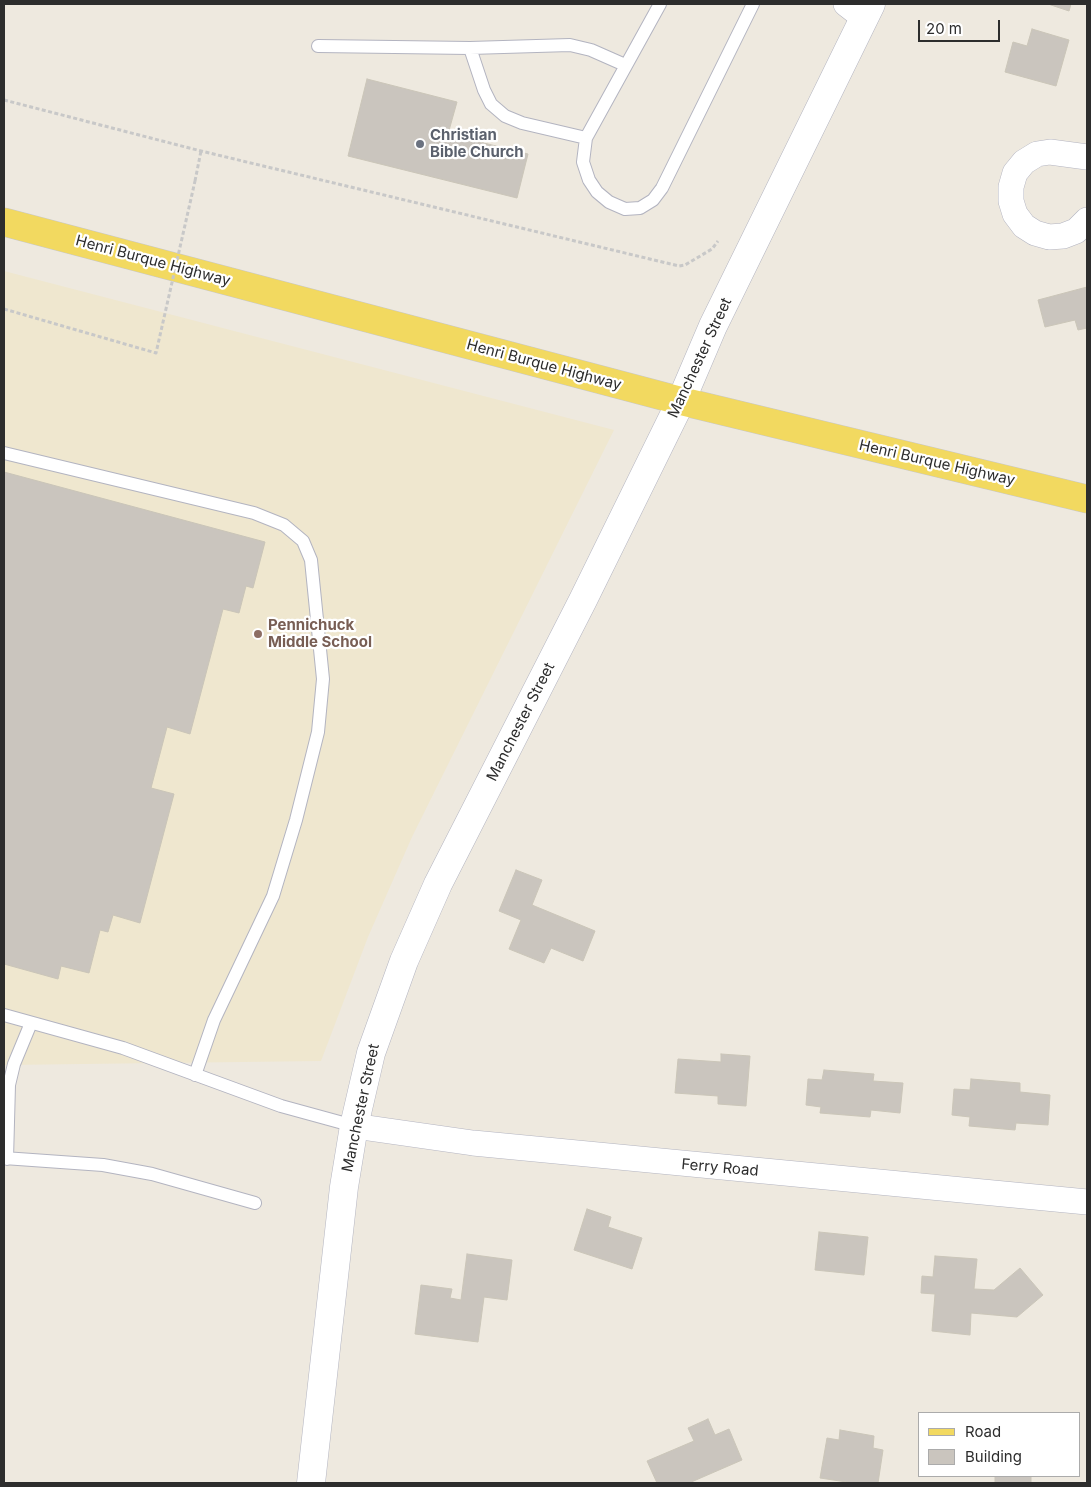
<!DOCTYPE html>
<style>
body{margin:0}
#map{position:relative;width:1091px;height:1487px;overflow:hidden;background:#eee9df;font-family:Inter,sans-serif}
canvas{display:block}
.frame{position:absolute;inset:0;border:5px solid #2d2d2d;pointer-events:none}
.legend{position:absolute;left:918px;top:1412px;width:162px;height:65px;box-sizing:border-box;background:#fff;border:1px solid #ababab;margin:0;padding:6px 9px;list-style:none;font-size:15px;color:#2d2d2d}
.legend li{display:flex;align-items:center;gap:10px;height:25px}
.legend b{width:25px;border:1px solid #ababab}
.scale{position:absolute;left:918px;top:20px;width:82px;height:22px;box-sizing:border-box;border:2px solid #2d2d2d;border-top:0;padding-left:6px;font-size:15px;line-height:18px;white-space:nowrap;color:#2d2d2d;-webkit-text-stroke:4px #fff;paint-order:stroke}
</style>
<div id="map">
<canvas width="1091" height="1487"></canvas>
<div class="frame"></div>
<ul class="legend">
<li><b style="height:6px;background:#f2d960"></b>Road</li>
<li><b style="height:14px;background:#cac5be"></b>Building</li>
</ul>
<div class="scale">20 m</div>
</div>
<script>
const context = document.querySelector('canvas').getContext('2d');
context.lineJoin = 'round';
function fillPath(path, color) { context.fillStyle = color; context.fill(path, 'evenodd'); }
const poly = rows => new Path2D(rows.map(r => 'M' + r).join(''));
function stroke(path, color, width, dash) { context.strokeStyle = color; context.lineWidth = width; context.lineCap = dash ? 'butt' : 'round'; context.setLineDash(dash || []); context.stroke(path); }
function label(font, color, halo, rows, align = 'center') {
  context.font = font + ' Inter,sans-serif'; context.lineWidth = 4.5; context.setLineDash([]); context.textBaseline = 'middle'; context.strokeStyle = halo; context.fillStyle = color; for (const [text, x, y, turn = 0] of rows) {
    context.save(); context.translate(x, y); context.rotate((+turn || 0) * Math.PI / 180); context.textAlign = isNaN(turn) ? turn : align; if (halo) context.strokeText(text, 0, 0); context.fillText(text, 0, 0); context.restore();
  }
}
fillPath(poly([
 [4,271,614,430,412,837,368,937,321,1061,4,1065]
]), '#efe7cf');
const building = poly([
 [1048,4,1071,4,1069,11,1048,4],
 [1032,29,1069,40,1056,86,1005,72,1013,42,1027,46,1032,29],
 [367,79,457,102,448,134,528,154,517,198,348,156,367,79],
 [1087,287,1087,328,1078,330,1075,320,1045,327,1038,300,1087,287],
 [4,472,265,542,253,588,246,586,239,613,223,609,190,734,167,727,151,788,174,794,140,923,113,915,108,932,100,930,89,973,61,966,58,979,4,964,4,472],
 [516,870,542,880,532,905,595,931,583,961,551,948,544,963,509,949,521,920,499,911,516,870],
 [721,1054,750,1056,746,1106,718,1104,718,1096,675,1093,678,1059,721,1062,721,1054],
 [824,1070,874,1074,873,1081,903,1083,900,1113,871,1110,870,1117,820,1113,821,1107,806,1105,808,1079,822,1080,824,1070],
 [971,1079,1020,1083,1020,1092,1050,1095,1048,1125,1016,1123,1015,1130,969,1126,970,1117,952,1115,954,1089,970,1090,971,1079],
 [587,1209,611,1217,608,1227,642,1238,632,1269,574,1250,587,1209],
 [819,1232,868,1237,864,1275,815,1270,819,1232],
 [467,1254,512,1260,507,1300,484,1297,478,1342,415,1334,421,1285,452,1289,450,1298,461,1300,467,1254],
 [935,1256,977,1259,974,1289,994,1290,1020,1268,1043,1295,1017,1317,971,1313,970,1335,932,1331,935,1294,921,1293,922,1276,933,1277,935,1256],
 [708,1419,715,1435,729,1429,742,1460,689,1483,657,1483,647,1461,694,1441,688,1428,708,1419],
 [840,1430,874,1436,873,1448,883,1450,878,1483,853,1483,820,1478,827,1438,839,1440,840,1430],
 [995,1476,1031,1476,1031,1483,995,1483,995,1476]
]);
fillPath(building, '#cac5be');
stroke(building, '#cac5b8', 1);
const service = poly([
 [318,46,470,48,484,90,491,104,505,116,522,123,586,138,583,162,589,180,597,192,609,202,625,209,640,208,653,200,662,188,753,4],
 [470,48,570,45,591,50,625,65],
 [586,138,660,4],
 [4,453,254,513,284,525,303,541,311,560,323,679,318,732,296,820,273,896,214,1020,195,1075],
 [4,1015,123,1048,281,1106,354,1126],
 [4,1158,103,1165,152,1174,255,1203],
 [7,1159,9,1085,14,1064,31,1023]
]);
const minor = poly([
 [846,4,864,18],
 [1087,157,1050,152,1037,154,1024,162,1015,173,1011,187,1011,201,1015,214,1024,226,1035,233,1049,237,1063,236,1076,231,1087,220],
 [354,1126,473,1143,1087,1202]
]);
const tertiary = poly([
 [311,1483,344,1187,354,1126,371,1053,404,961,438,884,583,600,681,401,713,326,871,4]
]);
const primary = poly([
 [4,222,681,401,1087,499]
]);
stroke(service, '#b3b4c0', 14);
stroke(minor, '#b3b4c0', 26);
stroke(tertiary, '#b3b4c0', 29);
stroke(primary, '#c8c8c8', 29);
stroke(poly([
 [4,100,201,151,679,266,685,265,712,249,718,241],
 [195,181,201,151]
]), '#c8c8c8', 3, [4, 2.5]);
stroke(service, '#fff', 12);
stroke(minor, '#fff', 25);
stroke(tertiary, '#fff', 28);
stroke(primary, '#f2d960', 28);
stroke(poly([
 [4,309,156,353,195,181]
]), '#c8c8c8', 3, [4, 2.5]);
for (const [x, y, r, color] of [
 [420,144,5,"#6b7280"],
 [258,634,5,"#8d6e63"]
]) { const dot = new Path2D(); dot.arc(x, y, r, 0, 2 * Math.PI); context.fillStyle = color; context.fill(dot); stroke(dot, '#fff', 2); }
label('bold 15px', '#5b616d', '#fff', [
 ["Christian",430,135],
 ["Bible Church",430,152]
], 'left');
label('15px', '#2d2d2d', '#fff', [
 ["Henri Burque Highway",153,261,15],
 ["Manchester Street",700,358,-65],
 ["Henri Burque Highway",544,365,15],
 ["Henri Burque Highway",937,463,13],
 ["Manchester Street",521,722,-63],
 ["Manchester Street",361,1108,-78],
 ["Ferry Road",720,1168,5]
]);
label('bold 15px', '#785e54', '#fff', [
 ["Pennichuck",268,625],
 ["Middle School",268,642]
], 'left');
</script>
